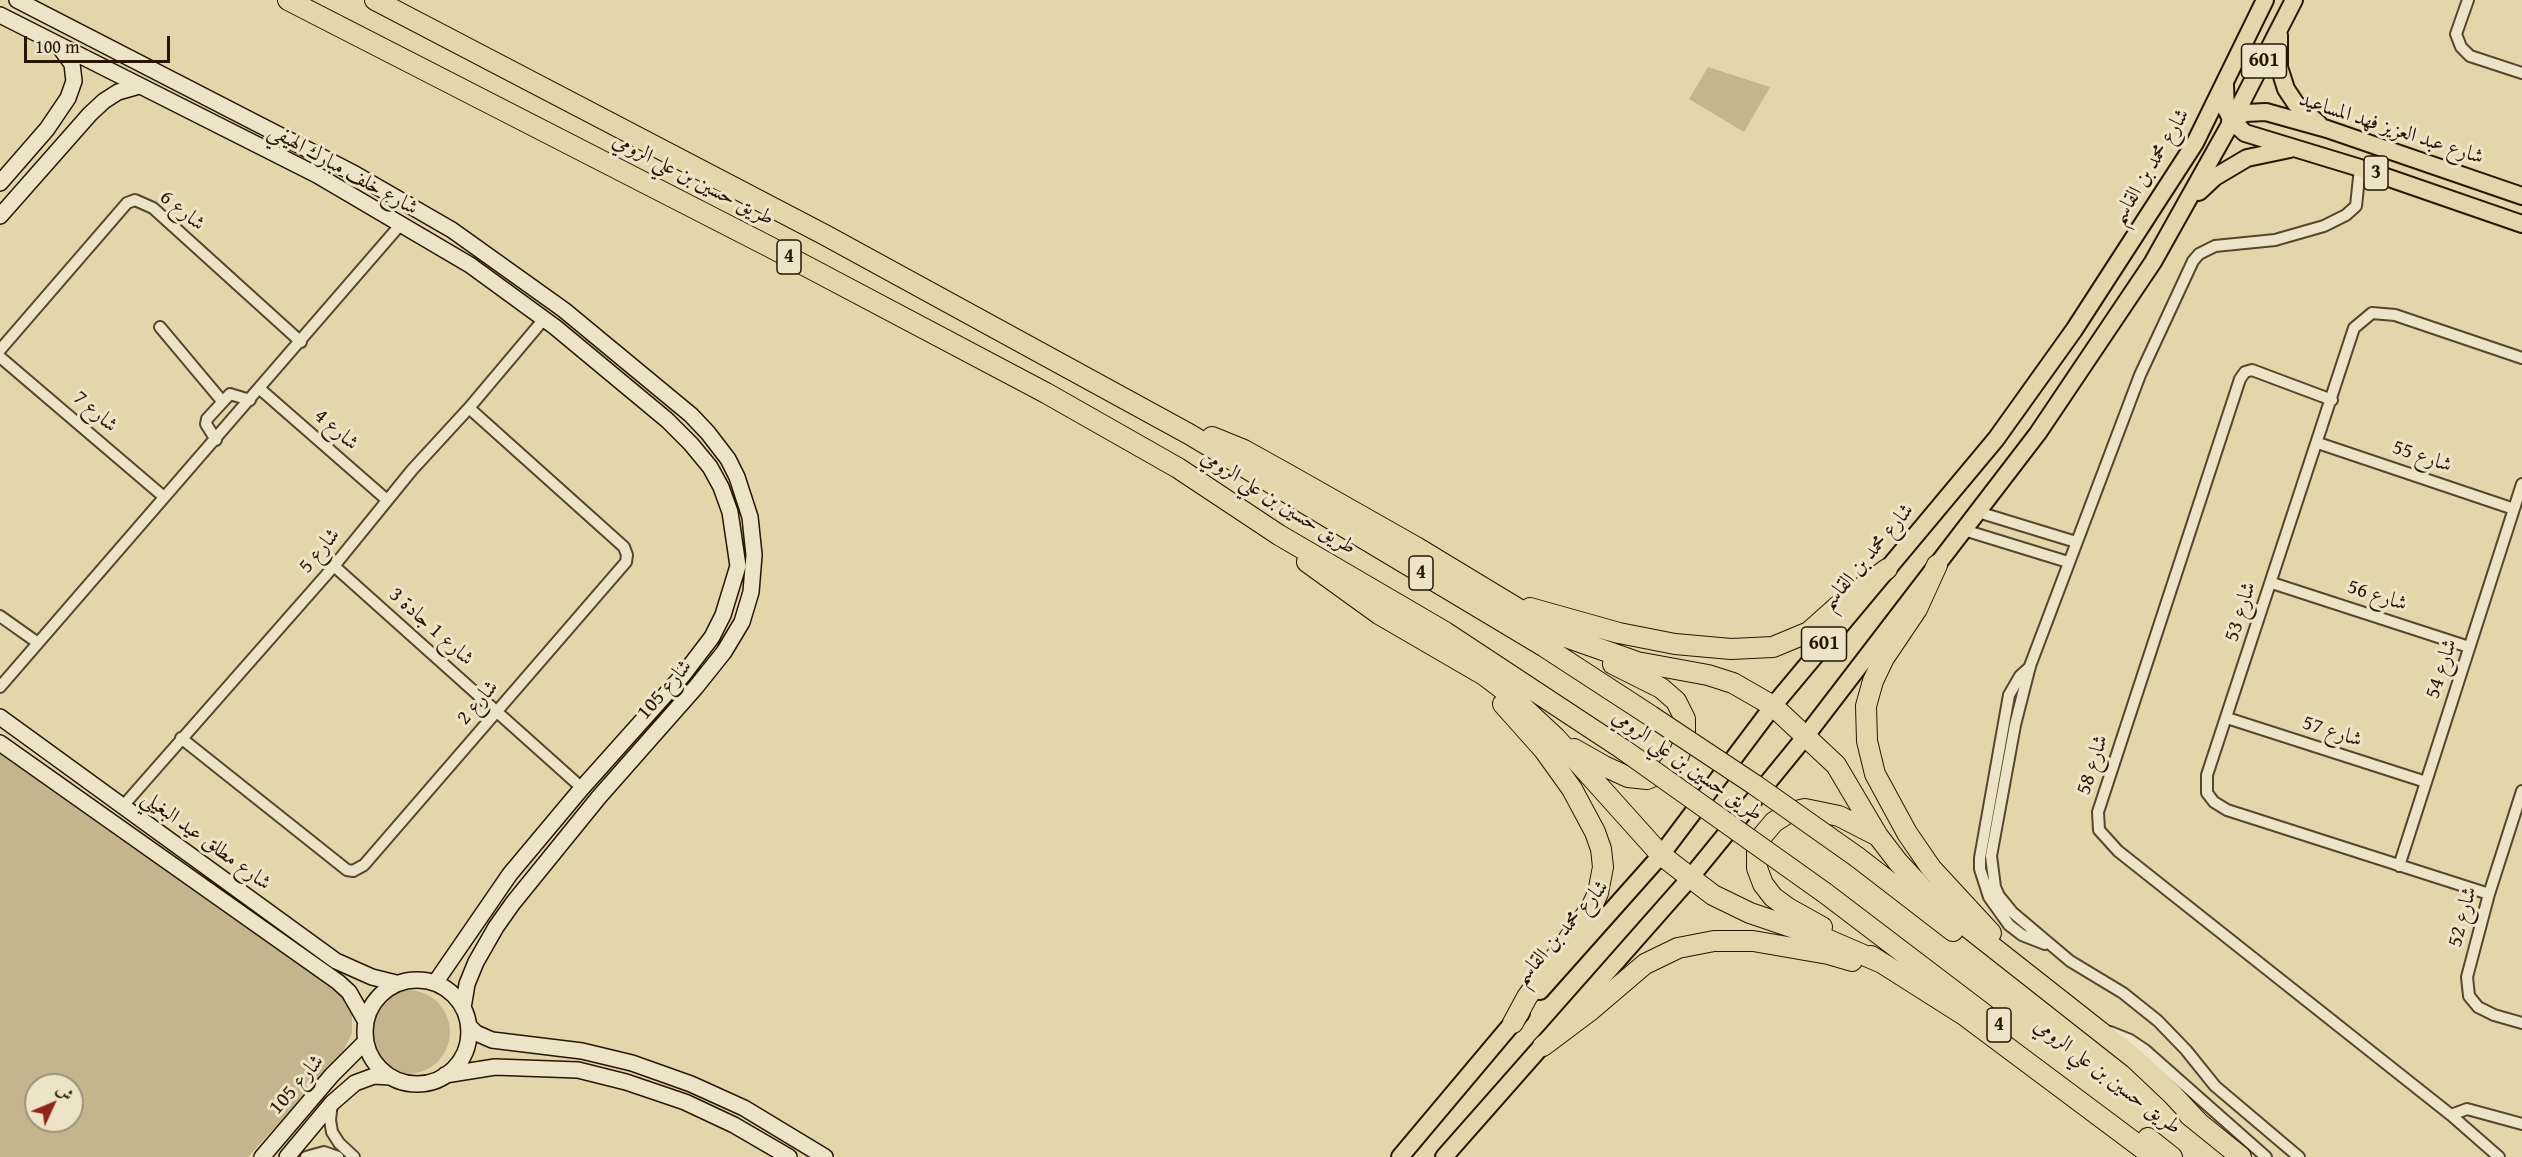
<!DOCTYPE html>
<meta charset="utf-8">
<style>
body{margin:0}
#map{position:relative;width:2522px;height:1157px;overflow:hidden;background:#e4d6ab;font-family:"Gentium Book Plus",Amiri,serif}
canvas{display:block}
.north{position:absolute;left:24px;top:1073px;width:60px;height:60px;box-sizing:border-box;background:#ede4c8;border:2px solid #9f917a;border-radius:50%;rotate:46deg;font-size:16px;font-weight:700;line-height:24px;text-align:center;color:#291504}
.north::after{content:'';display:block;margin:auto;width:21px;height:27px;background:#8f2418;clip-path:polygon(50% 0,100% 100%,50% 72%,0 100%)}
.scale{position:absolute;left:24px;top:36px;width:146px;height:27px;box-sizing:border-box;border:3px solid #291504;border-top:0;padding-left:8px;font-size:18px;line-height:21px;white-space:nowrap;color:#291504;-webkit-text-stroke:4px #ede4c8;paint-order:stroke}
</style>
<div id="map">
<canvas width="2522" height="1157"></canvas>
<div class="north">ش</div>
<div class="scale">100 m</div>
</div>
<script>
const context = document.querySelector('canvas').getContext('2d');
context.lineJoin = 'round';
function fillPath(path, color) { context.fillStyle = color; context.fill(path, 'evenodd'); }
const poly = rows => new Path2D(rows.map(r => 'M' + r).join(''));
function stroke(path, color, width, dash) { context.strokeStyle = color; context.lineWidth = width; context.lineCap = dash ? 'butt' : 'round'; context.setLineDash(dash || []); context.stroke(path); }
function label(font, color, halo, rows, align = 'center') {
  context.font = font + ' "Gentium Book Plus",Amiri,serif'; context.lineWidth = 6; context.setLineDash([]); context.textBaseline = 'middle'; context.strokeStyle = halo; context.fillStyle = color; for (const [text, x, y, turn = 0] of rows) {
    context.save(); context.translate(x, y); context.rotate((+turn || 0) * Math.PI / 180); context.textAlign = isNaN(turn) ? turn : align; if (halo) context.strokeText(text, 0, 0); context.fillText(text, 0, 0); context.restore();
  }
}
fillPath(poly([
 [1708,67,1770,87,1744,132,1689,99],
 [0,753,341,994,352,1014,352,1033,343,1052,248,1157,0,1157],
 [36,1085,72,1085,72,1121,36,1121],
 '366 1032a42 42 0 1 1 84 0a42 42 0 1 1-84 0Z'
]), '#c4b58f');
const street = poly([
 [2468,0,2456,34,2461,47,2470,56,2522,73],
 [160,327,222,401],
 [0,350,127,203,135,200,153,208,301,342],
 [0,357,164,497],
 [260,389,387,500],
 [2332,400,2252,370,2245,372,2240,379,2098,812,2099,830,2118,851,2451,1115,2499,1157],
 [216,440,206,424,207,419,230,394,250,400],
 [2318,443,2514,509],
 [1978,512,2076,542],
 [1964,530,2068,562],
 [334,566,582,788],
 [2272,583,2469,647],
 [0,616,38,643],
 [2030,667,2020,676,2009,695,1980,858,1980,869,1989,897,2009,925,2022,935,2045,944],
 [0,687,401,224],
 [2227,718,2426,782],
 [181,738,347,870,353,871,364,865,626,562,627,555,624,547,469,408],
 [2522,791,2489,894,2467,977,2469,996,2478,1007,2494,1015,2522,1023],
 [123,806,334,566,412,470,469,408,544,319],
 [2399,866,2522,484],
 [2489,894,2227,810,2214,802,2207,793,2207,775,2354,328,2372,313,2395,315,2522,358],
 [2110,1032,2130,1040,2145,1050,2266,1157],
 [332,1103,330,1120,332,1132,339,1143,354,1157],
 [2451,1115,2467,1109,2522,1124],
 [306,1157,324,1152,338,1157],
 [2299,1157,2215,1086,2186,1050,2158,1021,2123,993,2070,961,2012,912,1999,896,1995,887,1991,856,2015,725,2030,666,2140,375,2193,261,2199,254,2215,246,2275,240,2324,226,2346,215,2356,206,2360,168]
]);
const secondary = poly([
 [17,0,355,174,452,230,564,310,691,415,708,433,728,459,737,477,750,517,754,555,751,592,742,622,724,652,696,687,599,797,513,903,496,927,476,962,467,984,463,1008],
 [0,15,317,175,470,265,555,327,667,420,691,444,710,467,721,487,730,512,738,566,723,615,712,637,683,675,582,788,510,874,435,983],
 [0,183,47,129,68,98,74,81,72,64,61,49],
 [0,216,90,114,104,101,118,92,139,86],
 [0,717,336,961,372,977,396,983],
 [0,743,338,982,349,992,365,1020],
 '365 1032a52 52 0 1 1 104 0a52 52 0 1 1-104 0Z',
 [469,1026,476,1033,492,1040,582,1051,632,1063,691,1084,744,1108,825,1157],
 [445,1075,495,1067,578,1070,626,1082,685,1102,734,1125,789,1157],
 [262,1157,332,1075,365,1042],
 [287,1157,332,1103,355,1083,374,1076,390,1077]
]);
const primary = poly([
 [2279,35,2279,67,2286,89,2296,104,2319,124],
 [2225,85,2226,109,2232,121,2245,133,2360,168,2522,224],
 [2230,122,2245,113,2266,112,2327,129,2522,196],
 [2199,192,2215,177,2247,158,2290,149],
 [1540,991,1661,855,1773,706,1996,439,2074,330,2195,143,2265,0],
 [1400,1157,1521,1013],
 [1444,1157,1690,878,1805,737,2038,433,2153,262,2232,121,2294,0]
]);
const highway = poly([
 [288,0,768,246,1046,393,1178,468,1279,535,1445,632,1624,750],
 [375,0,825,235,1189,434,1545,647,1651,716],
 [1212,437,1244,450,1289,475,1416,547,1563,636,1637,662,1708,675,1733,683,1773,706,1836,765,1878,836,1898,862,1923,889,1952,915,2135,1059,2172,1094,2199,1123],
 [1307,562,1379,614,1484,675,1509,694,1556,738,1661,855,1713,895,1750,913,1824,938,1882,963],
 [1937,565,1917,609,1884,658,1873,681,1866,706,1867,741,1875,774,1907,833,1931,868,1991,933],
 [1530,608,1619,633,1675,644,1731,649,1773,647,1809,632,1847,598,1887,569],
 [1503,704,1544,750,1572,789,1595,832,1601,849,1603,867,1598,893,1591,908,1527,997,1513,1023],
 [1574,749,1604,766,1628,777,1647,779,1665,771,1678,757,1685,739,1685,719,1676,701,1661,688,1613,664],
 [1857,857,1953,931],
 [1825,893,1988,1017],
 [1822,927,1788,908,1773,897,1763,884,1757,868,1757,851,1763,835,1774,822,1788,813,1805,809,1839,816,1878,836],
 [1871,956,1964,1015,2154,1157],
 [1543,1046,1591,1010,1645,964,1678,948,1714,941,1753,941,1828,954,1852,961],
 [2189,1115,2241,1157],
 [2148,1138,2172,1157]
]);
stroke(street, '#58452e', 14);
stroke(secondary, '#291504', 18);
stroke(primary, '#291504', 20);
stroke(highway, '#291504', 22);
stroke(street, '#ede4c8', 10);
stroke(secondary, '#ede4c8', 15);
stroke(primary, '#e4d6ab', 16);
stroke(highway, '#e4d6ab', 20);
const highwayBridge = poly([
 [1651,716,1755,785,1857,857],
 [1624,750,1825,893]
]);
stroke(highwayBridge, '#291504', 22, []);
stroke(highwayBridge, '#e4d6ab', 20);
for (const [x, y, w] of [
 [2264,61,45],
 [2376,173,24],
 [789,257,24],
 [1421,573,24],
 [1824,644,45],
 [1999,1025,24]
]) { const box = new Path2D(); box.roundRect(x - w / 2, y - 17, w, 34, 4.5); context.fillStyle = '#ede4c8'; context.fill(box); stroke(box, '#291504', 1.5); }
label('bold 20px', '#291504', null, [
 ["601",2264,61],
 ["3",2376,173],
 ["4",789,257],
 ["4",1421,573],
 ["601",1824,644],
 ["4",1999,1025]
]);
label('21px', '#291504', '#ede4c8', [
 ["شارع عبد العزيز فهد المساعيد",2391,129,18],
 ["شارع محمد بن القاسم",2151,167,-59],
 ["شارع خلف مبارك الهيفي",343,170,29],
 ["طريق حسين بن علي الرومي",693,180,27],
 ["شارع 6",182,211,39],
 ["شارع 7",95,412,41],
 ["شارع 4",336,430,41],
 ["شارع 55",2422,457,19],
 ["طريق حسين بن علي الرومي",1278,503,32],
 ["شارع 5",320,551,-50],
 ["شارع محمد بن القاسم",1868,557,-50],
 ["شارع 56",2377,596,18],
 ["شارع 53",2241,612,-72],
 ["شارع 1 جادة 3",431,627,42],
 ["شارع 54",2442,669,-72],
 ["شارع 105",665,690,-49],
 ["شارع 2",478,703,-49],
 ["شارع 57",2332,732,18],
 ["شارع 58",2093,765,-72],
 ["طريق حسين بن علي الرومي",1687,766,35],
 ["شارع مطلق عيد البغيلي",206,841,36],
 ["شارع 52",2463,917,-75],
 ["شارع محمد بن القاسم",1562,933,-49],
 ["طريق حسين بن علي الرومي",2107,1077,37],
 ["شارع 105",297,1085,-49]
]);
</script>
